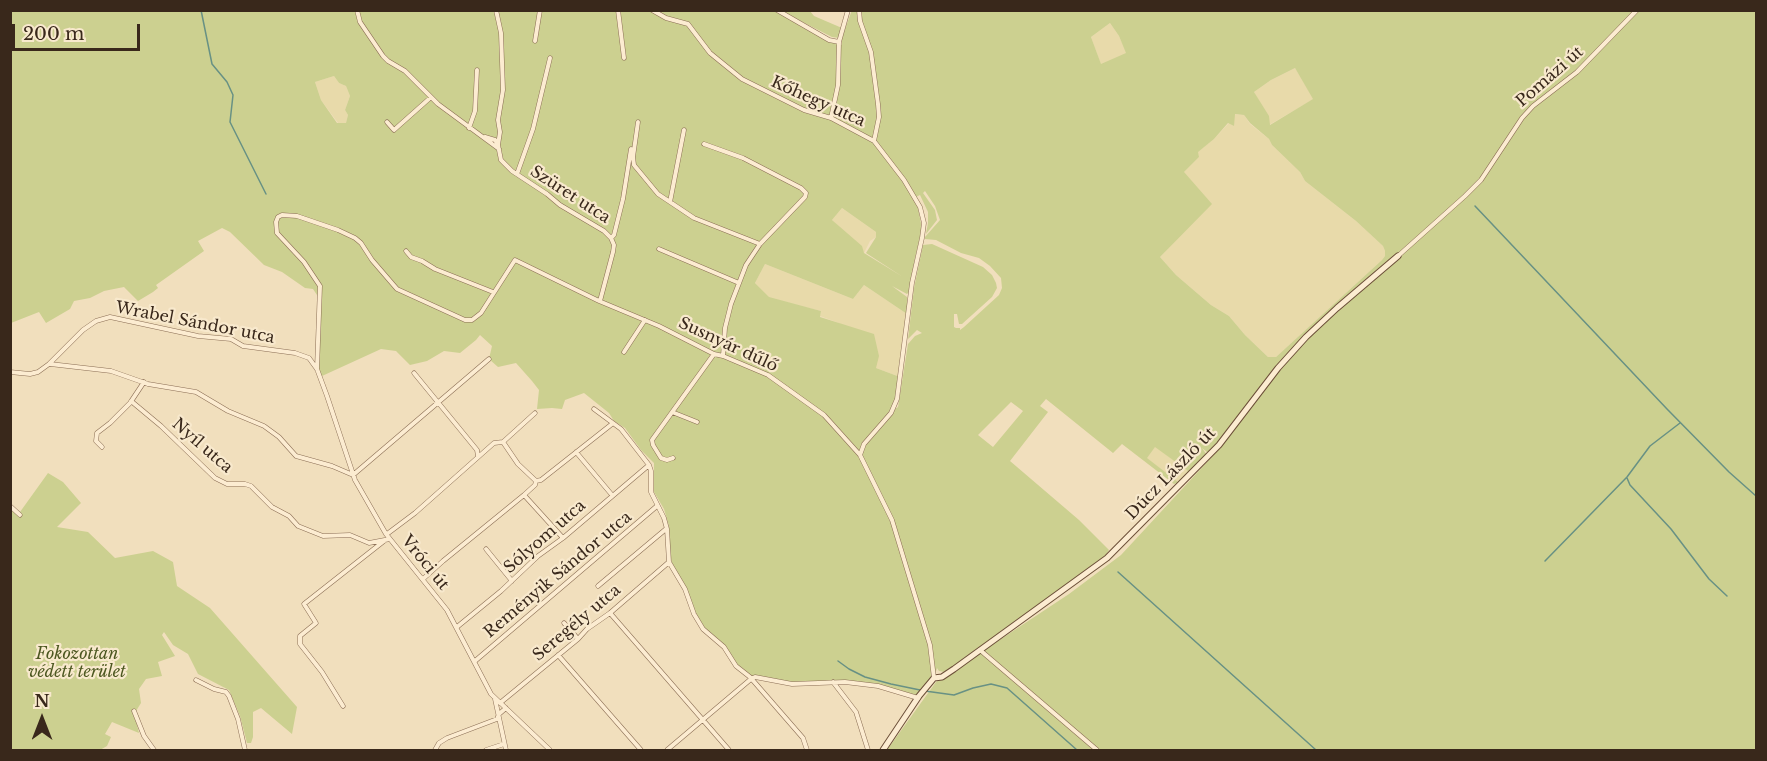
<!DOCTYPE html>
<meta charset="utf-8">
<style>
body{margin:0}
#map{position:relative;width:1767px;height:761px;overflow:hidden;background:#f1dfbd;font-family:"Libre Baskerville",serif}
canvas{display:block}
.frame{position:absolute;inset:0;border:12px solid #39281b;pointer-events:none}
.north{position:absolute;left:12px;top:689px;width:60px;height:60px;-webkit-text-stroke:4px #f8e9cd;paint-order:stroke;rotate:0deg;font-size:16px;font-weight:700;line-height:24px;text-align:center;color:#39281b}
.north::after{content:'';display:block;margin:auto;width:21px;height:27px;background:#39281b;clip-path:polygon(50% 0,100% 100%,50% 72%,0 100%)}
.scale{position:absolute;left:12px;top:24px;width:128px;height:27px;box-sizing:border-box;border:3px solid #39281b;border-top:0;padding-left:8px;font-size:18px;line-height:21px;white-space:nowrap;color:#39281b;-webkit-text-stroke:4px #f8e9cd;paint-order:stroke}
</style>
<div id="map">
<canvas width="1767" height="761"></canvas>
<div class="frame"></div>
<div class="north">N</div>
<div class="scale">200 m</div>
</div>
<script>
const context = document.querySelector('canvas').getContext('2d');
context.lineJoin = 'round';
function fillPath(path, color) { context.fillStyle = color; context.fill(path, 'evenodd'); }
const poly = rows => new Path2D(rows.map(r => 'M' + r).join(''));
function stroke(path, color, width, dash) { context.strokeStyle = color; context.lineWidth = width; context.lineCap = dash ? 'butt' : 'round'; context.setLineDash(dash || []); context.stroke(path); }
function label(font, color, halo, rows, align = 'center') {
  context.font = font + ' "Libre Baskerville",serif'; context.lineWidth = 4.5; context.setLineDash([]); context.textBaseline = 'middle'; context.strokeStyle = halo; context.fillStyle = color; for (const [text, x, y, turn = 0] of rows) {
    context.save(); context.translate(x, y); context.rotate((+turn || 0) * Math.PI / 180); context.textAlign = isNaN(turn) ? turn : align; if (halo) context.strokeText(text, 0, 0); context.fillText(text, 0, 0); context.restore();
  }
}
fillPath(poly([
 [1110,23,1119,36,1127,53,1101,65,1091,37],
 [1295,68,1314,99,1269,125,1254,92,1271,80],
 [334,76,339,83,346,86,350,96,345,110,348,115,346,123,338,123,321,100,315,82],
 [1234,114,1244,115,1250,124,1269,139,1272,145,1300,172,1305,181,1356,221,1383,246,1385,251,1385,256,1382,260,1276,357,1268,357,1245,335,1229,316,1211,305,1176,275,1160,257,1172,244,1184,172,1199,157,1197,152,1214,139,1229,123,1234,126],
 [842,208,876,232,876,237,870,241,864,253,832,220],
 [765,264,853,299,864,285,907,314,900,377,876,368,839,323,820,316,821,311,769,298,755,283],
 [1155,446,1188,471,1178,482,1146,458]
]), '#e8daaa');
fillPath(poly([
 [777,10,842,45,842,37,852,10,1756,11,1756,750,887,750,936,682,1069,594,1121,555,1221,447,1261,388,1217,444,1208,453,1202,448,1207,455,1180,482,1174,484,1122,444,1113,453,1046,399,1040,406,1048,412,1010,461,1079,520,1109,550,1105,556,959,662,944,672,939,671,937,668,933,682,921,699,878,686,845,682,792,684,755,677,751,679,736,666,724,647,703,629,694,614,683,583,672,563,669,548,669,526,664,509,654,492,654,463,641,450,625,428,614,421,609,413,584,393,565,400,562,409,552,408,537,409,539,390,532,381,516,363,498,367,489,359,492,346,480,335,476,340,460,353,444,351,427,361,410,365,396,351,381,349,322,376,317,369,319,298,313,289,305,288,282,272,264,265,230,232,222,228,198,241,204,251,156,285,158,288,153,292,138,301,124,287,104,291,90,298,74,301,70,309,46,323,39,312,11,323,11,11],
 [1110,23,1119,36,1126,53,1101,64,1091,37],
 [1295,68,1313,99,1270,125,1269,116,1254,92,1271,80],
 [334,76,339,83,346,86,350,96,345,110,348,115,346,123,337,123,321,100,315,82],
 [1235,114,1244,115,1250,123,1269,139,1272,145,1300,172,1305,181,1356,221,1383,246,1385,251,1385,256,1382,260,1276,357,1268,357,1245,335,1229,316,1211,305,1176,275,1160,257,1212,204,1184,172,1199,157,1198,152,1214,139,1228,123,1234,126],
 [925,191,935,206,940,220,925,237,925,239,936,240,961,253,979,258,990,266,1001,278,1002,288,999,295,964,327,960,330,960,328,956,328,954,327,954,314,957,314,959,324,962,324,992,297,997,288,996,283,992,275,983,267,932,244,923,245,914,288,908,339,917,330,922,333,915,336,908,344,898,407,890,412,896,399,900,377,876,368,879,356,874,334,820,317,821,311,769,297,755,283,765,264,853,299,864,285,907,314,907,297,892,286,907,294,909,292,915,258,922,229,916,197,920,195,928,212,928,223,926,234,937,220,935,210,923,193],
 [842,208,876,232,876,237,866,253,903,277,864,253,862,246,832,220],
 [1011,402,1023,411,993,447,978,435],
 [1155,447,1188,471,1178,482,1147,458],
 [781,11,810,11,814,16,842,28,840,38,832,37],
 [48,473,63,482,81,503,57,527,88,532,115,558,153,551,173,562,177,586,210,608,297,707,292,734,261,708,253,712,253,737,251,743,247,743,240,716,229,690,198,674,188,654,173,645,164,632,162,635,175,656,158,662,162,676,146,679,139,689,141,703,136,711,140,719,135,717,139,733,112,722,105,734,111,737,107,746,100,750,11,750,10,505,20,512]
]), '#ccd090');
stroke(poly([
 [201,10,212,64,227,82,233,95,230,122,266,194],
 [1475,206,1667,409,1729,472,1756,496],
 [1627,478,1630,485,1671,529,1709,579,1727,596],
 [1545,561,1627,477,1650,446,1680,423],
 [1118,572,1316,750],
 [838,661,849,669,865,677,891,684,920,690],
 [925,691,954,695,973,688,991,684,1007,688,1077,750]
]), '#689184', 1.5);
const street = poly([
 [357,10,360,22,383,56,388,61,405,71,438,104,499,149],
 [496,10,501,33,503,90,498,120,500,132,498,145,501,160,512,171,547,194,560,205,604,231,611,238,614,245,613,252,600,301],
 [618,10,624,58],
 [652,10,666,18,688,24,710,53,742,79,804,110,831,118,874,141,904,180,920,207,924,223,922,238,912,283,897,399,891,413,864,444,860,455],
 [777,10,829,40,839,42],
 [859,10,860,21,871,52,878,104,879,117,874,141],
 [535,41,540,10],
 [831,118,838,85,839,42,848,10],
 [387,122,394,130,430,98],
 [638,122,633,157,634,165,658,194,694,218,760,244],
 [469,128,475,111,477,70],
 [485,137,495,140,498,145],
 [704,144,743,158,801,188,806,193,805,197,760,244,746,265,731,304,725,328,723,356],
 [517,174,533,129,550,58],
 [670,202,684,130],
 [611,238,614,235,623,199,631,149],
 [659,249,739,283],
 [406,251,411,257,422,261,435,269,493,292],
 [1398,256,1465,196,1481,180,1522,118,1533,106,1577,72,1637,10],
 [624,352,645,320],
 [50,364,111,371,148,384,196,392,228,411,264,426,279,437,296,456,332,466,353,475,489,359],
 [317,369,320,286,304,262,277,233,276,222,278,217,282,215,297,216,338,230,355,238,361,243,372,260,397,289,465,320,472,320,481,313,515,260,599,301,659,326,714,354,723,356,768,375,824,415,860,455,892,520,930,645,934,678],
 [10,372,30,374,38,372,49,364,83,330,96,321,110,317,198,336,231,339,243,346,295,353,309,358,317,369,327,396,355,480,386,534,447,610,491,694,550,750],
 [414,373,477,450,478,456],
 [131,401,161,426,215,478,227,484,245,484,251,486,272,507,289,516,298,526,323,536,350,535,369,543,390,539],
 [594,409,621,429,649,465,651,471,651,492,664,518,667,529,669,562,685,589,694,614,703,629,724,647,736,666,750,677,803,738,807,750],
 [672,412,697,422],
 [503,442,518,464,536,481],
 [102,447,96,441,97,433,110,423,130,403,144,382],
 [576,452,612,495],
 [673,458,667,460,661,458,653,445,652,440,714,354],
 [536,481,541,480,612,424],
 [524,495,563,538],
 [10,506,20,515],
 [387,534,415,513,494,443,503,442,535,413],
 [486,549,512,581],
 [423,579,443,561,524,495,535,485,536,481],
 [598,586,666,529],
 [610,613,729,750],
 [564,623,578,639],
 [457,627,501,591,538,556,563,538,649,465],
 [980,650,1097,750],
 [558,655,641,750],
 [475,661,657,506],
 [751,679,755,677,792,684,845,682,878,686,918,698],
 [196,680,214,689,226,692,229,696,238,719,245,750],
 [833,682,856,712,868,750],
 [495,699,506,750],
 [500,703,578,639,587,629,610,613,669,562],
 [343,706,322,672,300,644,300,636,316,623,304,604,384,541],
 [134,711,144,736,154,750],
 [435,750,439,743,447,738,497,719,499,714,506,708],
 [486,750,504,744],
 [667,750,751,679]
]);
const secondary = poly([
 [883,750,919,696,934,678,942,677,954,669,1107,558,1219,445,1278,368,1306,337,1337,308,1398,256]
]);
stroke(street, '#8b6e55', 5);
stroke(secondary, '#6c4f38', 7);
stroke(street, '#fcecd1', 4);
stroke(secondary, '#fcecd1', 5);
label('16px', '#39281b', '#f8e9cd', [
 ["Pomázi út",1550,77,-41],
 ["Kőhegy utca",818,102,24],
 ["Szüret utca",570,195,33],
 ["Wrabel Sándor utca",195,323,11],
 ["Susnyár dűlő",728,345,25],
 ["Nyíl utca",202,446,41],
 ["Dúcz László út",1171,474,-46],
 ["Sólyom utca",545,537,-41],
 ["Vróci út",425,563,51],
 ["Reményik Sándor utca",558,575,-40],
 ["Seregély utca",577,623,-40]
]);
label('italic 16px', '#4c5720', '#f8e9cd', [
 ["Fokozottan",77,654],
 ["védett terület",77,672]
]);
</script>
